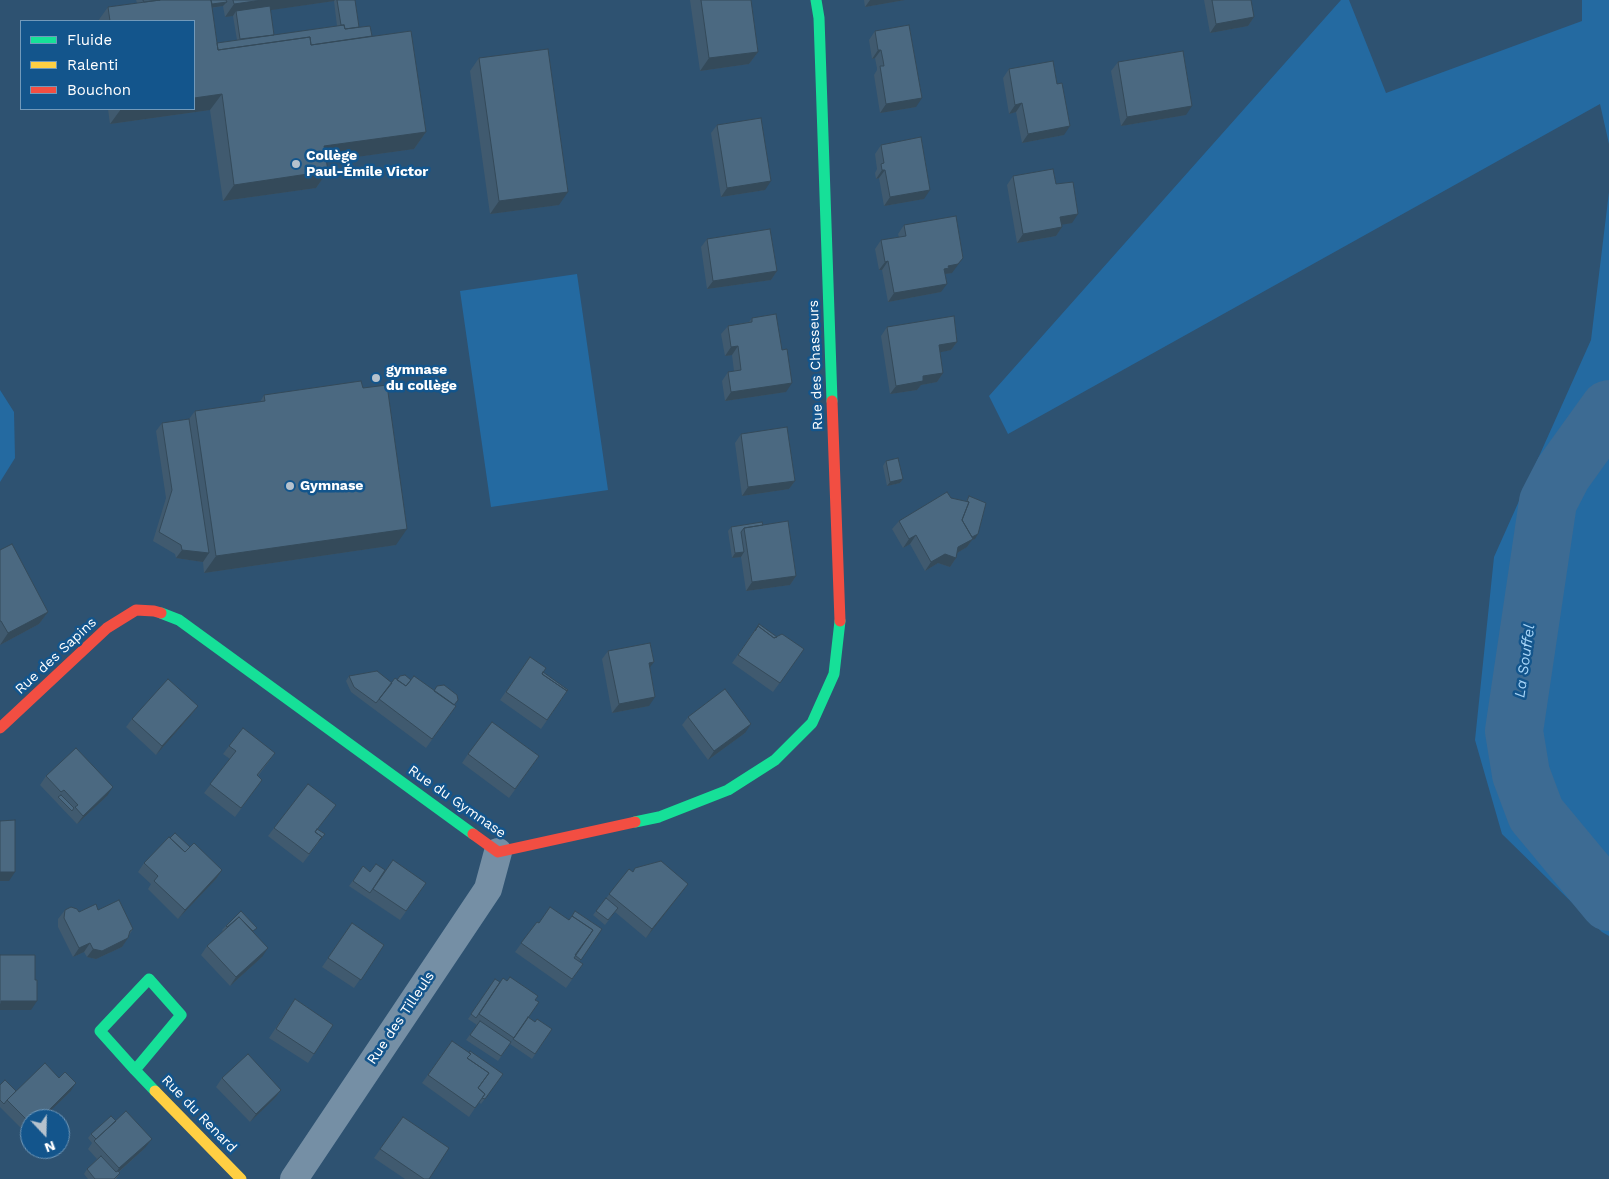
<!DOCTYPE html>
<meta charset="utf-8">
<style>
body{margin:0}
#map{position:relative;width:1609px;height:1179px;overflow:hidden;background:#2e5271;font-family:"Work Sans",sans-serif}
canvas{display:block}
.legend{position:absolute;left:20px;top:20px;width:175px;height:90px;box-sizing:border-box;background:#13558c;border:1px solid #7199ba;margin:0;padding:6px 9px;list-style:none;font-size:15px;color:#fff}
.legend li{display:flex;align-items:center;gap:10px;height:25px}
.legend b{width:25px;border:1px solid #7199ba}
.north{position:absolute;left:20px;top:1109px;width:50px;height:50px;box-sizing:border-box;background:#13558c;border:1px solid #7199ba;border-radius:50%;rotate:159deg;font-size:14px;font-weight:700;line-height:20px;text-align:center;color:#fff}
.north::after{content:'';display:block;margin:auto;width:18px;height:22px;background:#b6c2cd;clip-path:polygon(50% 0,100% 100%,50% 72%,0 100%)}
</style>
<div id="map">
<canvas width="1609" height="1179"></canvas>
<ul class="legend">
<li><b style="height:6px;background:#16e098"></b>Fluide</li>
<li><b style="height:6px;background:#ffcf43"></b>Ralenti</li>
<li><b style="height:6px;background:#f24e42"></b>Bouchon</li>
</ul>
<div class="north">N</div>
</div>
<script>
const context = document.querySelector('canvas').getContext('2d');
context.lineJoin = 'round';
function fillPath(path, color) { context.fillStyle = color; context.fill(path, 'evenodd'); }
const poly = rows => new Path2D(rows.map(r => 'M' + r).join(''));
function stroke(path, color, width, dash) { context.strokeStyle = color; context.lineWidth = width; context.lineCap = dash ? 'butt' : 'round'; context.setLineDash(dash || []); context.stroke(path); }
function label(font, color, halo, rows, align = 'center') {
  context.font = font + ' "Work Sans",sans-serif'; context.lineWidth = 5; context.setLineDash([]); context.textBaseline = 'middle'; context.strokeStyle = halo; context.fillStyle = color; for (const [text, x, y, turn = 0] of rows) {
    context.save(); context.translate(x, y); context.rotate((+turn || 0) * Math.PI / 180); context.textAlign = isNaN(turn) ? turn : align; if (halo) context.strokeText(text, 0, 0); context.fillText(text, 0, 0); context.restore();
  }
}
fillPath(poly([
 [1341,0,1349,0,1386,93,1582,21,1582,0,1609,0,1609,144,1600,104,1008,434,989,396],
 [1609,192,1609,936,1602,932,1502,834,1475,740,1494,557,1591,340],
 [577,274,608,490,491,507,460,291],
 [0,390,14,412,15,458,0,482]
]), '#246aa1');
stroke(poly([
 [1609,409,1563,473,1548,502,1514,731,1521,774,1536,814,1609,902]
]), '#3d6b93', 58);
stroke(poly([
 [294,1179,488,889,498,852]
]), '#758fa5', 28);
stroke(poly([
 [816,0,819,18,832,401],
 [161,613,179,620,473,834],
 [635,822,659,817,728,790,775,760,812,723,834,674,840,621],
 [135,1070,181,1015,149,979,100,1031,135,1070,155,1091]
]), '#16e098', 11);
stroke(poly([
 [155,1091,241,1179]
]), '#ffcf43', 11);
stroke(poly([
 [832,401,840,621],
 [0,728,107,628,136,610,154,611,161,613],
 [473,834,498,852,635,822]
]), '#f24e42', 11);
fillPath(poly([
 [136,0,355,0,359,27,372,36,426,132,414,149,326,161,328,171,316,188,223,201,210,110,110,124,108,109,194,109,194,21,98,21,108,7,137,3],
 [334,1,337,26,274,35,270,10],
 [223,6,225,17,233,16,237,40,217,43,212,8],
 [690,0,751,0,758,52,749,64,700,71],
 [864,0,905,0,865,7],
 [1204,0,1251,0,1254,17,1248,26,1210,33],
 [875,31,916,107,880,113,874,75,877,70,877,68,875,58,872,59,869,40],
 [479,58,559,205,490,214,470,71],
 [1118,62,1186,115,1121,126,1111,71],
 [1009,69,1064,135,1022,143,1016,112,1009,114,1003,78],
 [717,125,765,190,721,197,711,133],
 [881,145,924,199,884,206,879,178,876,179,875,173,877,169,875,154],
 [1013,176,1056,184,1072,223,1062,224,1062,227,1056,236,1017,243,1007,185],
 [904,225,952,273,945,274,941,292,888,302,882,270,879,270,875,249,881,240,899,237,898,234],
 [707,239,777,271,771,280,707,289,701,247],
 [752,318,786,392,725,401,722,381,728,372,734,371,732,355,725,356,721,334,728,326,749,322],
 [887,327,957,342,951,350,940,352,943,373,937,382,921,385,917,390,890,394,881,336],
 [264,395,396,545,204,573,203,562,176,558,175,554,153,541,166,498,156,431,162,423,189,419,195,411,260,402],
 [741,434,795,481,789,489,742,496,735,443],
 [886,461,903,479,900,483,887,486,883,466],
 [969,496,975,539,972,540,967,547,957,553,956,558,950,567,938,563,925,571,910,544,903,548,892,529,899,521,951,498,966,501],
 [763,525,796,576,790,585,746,591,741,557,732,558,728,531,731,527],
 [0,550,48,612,39,624,0,645],
 [759,624,777,637,804,649,773,692,732,663],
 [608,651,650,668,649,706,612,713,602,659],
 [530,657,543,672,568,690,541,729,500,700],
 [349,676,392,683,397,680,411,680,456,706,426,748,351,692,346,681],
 [198,706,192,714,156,755,126,727,132,719],
 [688,717,745,733,708,760,682,725],
 [229,746,275,753,258,776,256,788,235,817,204,793,230,759,223,754],
 [468,754,539,756,509,798,462,763],
 [46,776,107,796,77,824,40,785],
 [274,828,318,829,325,834,303,863,268,836],
 [190,847,222,870,216,879,178,919,148,889,151,884,138,872,144,863],
 [363,866,370,872,385,870,426,883,400,920,349,886],
 [629,869,633,872,688,884,682,892,646,938,615,912,605,925,593,915],
 [65,910,79,912,98,910,133,929,122,947,96,959,87,957,84,952,73,957,58,927,58,919],
 [575,911,602,929,579,962,583,964,566,988,515,952,537,922,539,923,569,920],
 [352,923,384,945,354,988,322,967],
 [226,926,254,932,262,957,230,986,201,955,207,946,223,931,222,930],
 [500,982,535,1000,528,1017,535,1022,552,1029,532,1059,510,1044,517,1033,498,1061,466,1040,477,1025,468,1019,492,984],
 [295,999,333,1025,308,1063,269,1038],
 [452,1041,469,1053,503,1074,481,1104,479,1102,469,1117,422,1083],
 [222,1078,281,1090,275,1098,250,1122,216,1087],
 [0,1085,16,1091,70,1092,42,1119,30,1119,30,1131,27,1134,0,1107],
 [403,1117,429,1179,405,1179,374,1158],
 [116,1121,145,1148,119,1172,120,1173,116,1179,88,1179,84,1174,87,1169,97,1159,88,1149,92,1143,88,1138,91,1134]
]), '#405a6f');
fillPath(poly([
 [262,0,335,0,334,1,237,15,236,11,233,16,225,17,234,4],
 [870,0,905,0,865,7],
 [227,2,223,6,167,14,170,9],
 [1254,17,1248,26,1210,33,1216,24],
 [878,50,881,50,875,58,872,59],
 [758,52,749,64,700,71,709,58],
 [222,94,210,110,110,124,121,109,194,109,194,98],
 [922,98,916,107,880,113,886,104],
 [1022,103,1016,112,1009,114,1015,105],
 [1192,106,1186,115,1121,126,1127,117],
 [1070,126,1064,135,1022,143,1028,134],
 [426,132,414,149,313,163,324,146],
 [882,170,885,170,879,178,876,179],
 [328,171,316,188,223,201,234,185],
 [771,181,765,190,721,197,727,188],
 [930,190,924,199,884,206,890,197],
 [568,192,559,205,490,214,499,201],
 [1078,214,1072,223,1054,226,1060,217],
 [1062,227,1056,236,1017,243,1023,234],
 [963,258,952,273,945,274,944,269,948,266],
 [888,261,882,270,879,270,885,262],
 [777,271,771,280,707,289,713,281],
 [947,284,941,292,888,302,894,293],
 [957,342,951,350,932,354,939,345],
 [738,346,732,355,725,356,731,347],
 [943,373,937,382,921,385,917,390,890,394,896,386,923,376],
 [792,383,786,392,725,401,731,392],
 [903,479,900,483,887,486,890,482],
 [795,481,789,489,742,496,748,487],
 [407,529,396,545,204,573,216,556],
 [978,534,975,539,972,540,967,547,952,556,958,547,968,540],
 [916,535,910,544,903,548,909,539],
 [182,550,209,553,203,562,176,558],
 [744,552,741,557,732,558,735,553],
 [945,554,956,558,950,567,938,563,925,571,931,562],
 [796,576,790,585,746,591,752,582],
 [48,612,39,624,0,645,8,633],
 [654,662,648,670,649,663],
 [655,697,649,706,612,713,619,704],
 [198,706,192,714,156,755,162,746],
 [751,724,745,733,708,760,714,751],
 [113,787,107,796,77,824,83,816],
 [222,870,216,879,178,919,185,910],
 [0,872,15,872,9,881,0,881],
 [688,884,682,892,646,938,652,929],
 [128,938,122,947,96,959,87,957,93,949],
 [90,943,84,952,73,957,79,948],
 [268,948,262,957,230,986,236,977],
 [1,1001,37,1001,31,1010,0,1010,0,1002],
 [76,1083,70,1092,42,1119,40,1119],
 [281,1090,275,1098,250,1122,256,1114],
 [152,1139,145,1148,113,1177,119,1168]
]), '#344a5a');
const building = poly([
 [143,0,160,0,144,2,143,0],
 [160,0,211,0,218,50,310,37,311,45,411,31,426,132,324,146,328,171,234,185,222,94,194,98,194,21,110,21,108,7,160,0],
 [211,0,226,0,227,2,212,4,211,0],
 [233,0,262,0,234,4,233,0],
 [337,0,355,0,359,27,345,29,344,25,341,25,337,0],
 [701,0,751,0,758,52,709,58,701,0],
 [1212,0,1251,0,1254,17,1216,24,1212,0],
 [270,6,274,35,240,39,236,11,270,6],
 [344,25,345,29,370,26,372,36,311,45,310,37,218,50,217,43,344,25],
 [909,25,922,98,886,104,880,66,884,66,883,60,881,50,878,50,875,31,909,25],
 [548,49,568,192,499,201,479,58,548,49],
 [1183,51,1192,106,1127,117,1118,62,1183,51],
 [1053,61,1057,84,1062,83,1070,126,1028,134,1022,103,1015,105,1009,69,1053,61],
 [761,118,771,181,727,188,717,125,761,118],
 [921,137,930,190,890,197,885,170,882,170,881,164,884,163,881,145,921,137],
 [1053,169,1056,184,1073,182,1078,214,1060,217,1062,227,1023,234,1013,176,1053,169],
 [956,216,963,258,958,264,948,266,949,268,944,269,947,284,894,293,888,261,885,262,881,240,906,236,904,225,956,216],
 [770,229,777,271,713,281,707,239,770,229],
 [776,314,782,350,787,349,792,383,731,392,728,372,741,370,738,346,731,347,728,326,752,322,752,318,776,314],
 [954,316,957,342,939,345,943,373,923,376,923,381,896,386,887,327,954,316],
 [361,381,363,388,387,385,407,529,216,556,195,411,265,401,264,395,361,381],
 [189,419,209,553,182,550,181,545,159,532,172,490,162,423,189,419],
 [787,427,795,481,748,487,741,434,787,427],
 [898,458,903,479,890,482,886,461,898,458],
 [947,492,951,498,969,502,962,520,973,539,958,547,956,558,945,554,931,562,916,535,909,539,899,521,947,492],
 [969,496,986,503,978,534,972,537,962,520,969,502,967,501,969,496],
 [788,521,796,576,752,582,744,528,788,521],
 [762,522,763,525,744,528,741,532,744,552,735,553,731,527,762,522],
 [12,544,48,612,8,633,1,621,0,621,0,550,12,544],
 [759,624,777,637,774,638,758,626,755,631,759,624],
 [758,626,774,638,782,634,804,649,780,683,738,655,758,626],
 [650,643,654,662,649,663,655,697,619,704,608,651,650,643],
 [530,657,546,668,542,674,567,691,547,720,506,692,530,657],
 [377,671,392,683,376,703,354,687,349,676,377,671],
 [543,672,568,690,567,691,542,674,543,672],
 [405,675,411,680,406,686,397,680,400,676,405,675],
 [414,676,456,706,432,739,379,699,395,678,406,686,414,676],
 [168,679,198,706,162,746,132,719,168,679],
 [444,685,457,695,458,700,454,705,434,691,437,686,444,685],
 [725,689,751,724,714,751,688,717,725,689],
 [492,722,539,756,515,789,468,754,492,722],
 [243,728,275,753,257,775,262,780,241,808,210,784,236,751,229,746,243,728],
 [76,748,113,787,83,816,75,807,78,805,64,790,61,792,46,776,76,748],
 [308,784,336,805,315,832,322,837,309,854,274,828,308,784],
 [61,795,74,808,72,811,58,797,61,795],
 [15,820,15,872,0,872,0,821,15,820],
 [317,829,325,834,319,841,322,837,315,832,317,829],
 [175,833,190,847,185,852,170,838,175,833],
 [169,837,185,852,194,843,222,870,185,910,154,881,158,876,144,863,169,837],
 [393,860,426,883,406,911,373,889,393,860],
 [661,861,688,884,652,929,609,894,629,869,633,872,635,868,661,861],
 [376,864,385,870,370,893,353,881,363,866,370,872,376,864],
 [606,898,618,908,608,920,596,911,606,898],
 [119,900,133,929,130,931,128,938,102,951,93,949,90,943,79,948,64,918,65,910,71,907,77,909,79,912,96,904,98,910,119,900],
 [550,907,569,920,572,916,593,930,574,958,583,964,572,979,521,943,537,922,539,923,550,907],
 [241,911,257,928,253,931,239,917,227,927,226,926,241,911],
 [575,911,602,929,581,960,575,955,593,930,572,916,575,911],
 [239,917,268,948,236,977,207,946,239,917],
 [352,923,384,945,361,980,328,958,352,923],
 [0,955,35,955,35,980,37,980,37,1001,1,1001,1,1004,0,1004,0,955],
 [510,977,538,996,535,1000,539,1002,514,1038,479,1014,503,978,507,981,510,977],
 [495,979,500,982,476,1018,471,1014,495,979],
 [295,999,333,1025,314,1054,276,1029,295,999],
 [528,1017,535,1022,537,1019,552,1029,535,1054,513,1039,528,1017],
 [480,1021,511,1042,501,1056,470,1035,480,1021],
 [452,1041,471,1054,467,1058,489,1073,478,1088,485,1094,475,1108,428,1075,452,1041],
 [470,1051,503,1074,485,1099,482,1098,485,1094,478,1088,489,1073,467,1058,471,1054,469,1053,470,1051],
 [248,1054,281,1090,256,1114,222,1078,248,1054],
 [45,1063,59,1078,65,1072,76,1083,40,1119,30,1119,30,1123,7,1100,45,1063],
 [5,1080,16,1091,7,1100,4,1104,0,1100,0,1085,5,1080],
 [126,1111,152,1139,119,1168,94,1141,126,1111],
 [111,1116,116,1121,96,1139,91,1134,111,1116],
 [403,1117,449,1148,429,1179,424,1179,380,1149,403,1117],
 [101,1156,116,1172,118,1171,120,1173,114,1179,95,1179,87,1169,101,1156]
]);
fillPath(building, '#4b6981');
stroke(building, '#344a5a', 1);
for (const [x, y, r, color] of [
 [296,164,5,"#b6c2cd"],
 [376,378,5,"#b6c2cd"],
 [290,486,5,"#b6c2cd"]
]) { const dot = new Path2D(); dot.arc(x, y, r, 0, 2 * Math.PI); context.fillStyle = color; context.fill(dot); stroke(dot, '#13558c', 2); }
label('bold 14px', '#fff', '#13558c', [
 ["Collège",306,156],
 ["Paul-Émile Victor",306,172],
 ["gymnase",386,370],
 ["du collège",386,386],
 ["Gymnase",300,486]
], 'left');
label('14px', '#fff', '#13558c', [
 ["Rue des Chasseurs",816,365,-92],
 ["Rue des Sapins",56,656,-43],
 ["Rue du Gymnase",457,802,35],
 ["Rue des Tilleuls",401,1018,-56],
 ["Rue du Renard",199,1114,46]
]);
label('italic 15px', '#a7d5f8', '#13558c', [
 ["La Souffel",1525,661,-82]
]);
</script>
